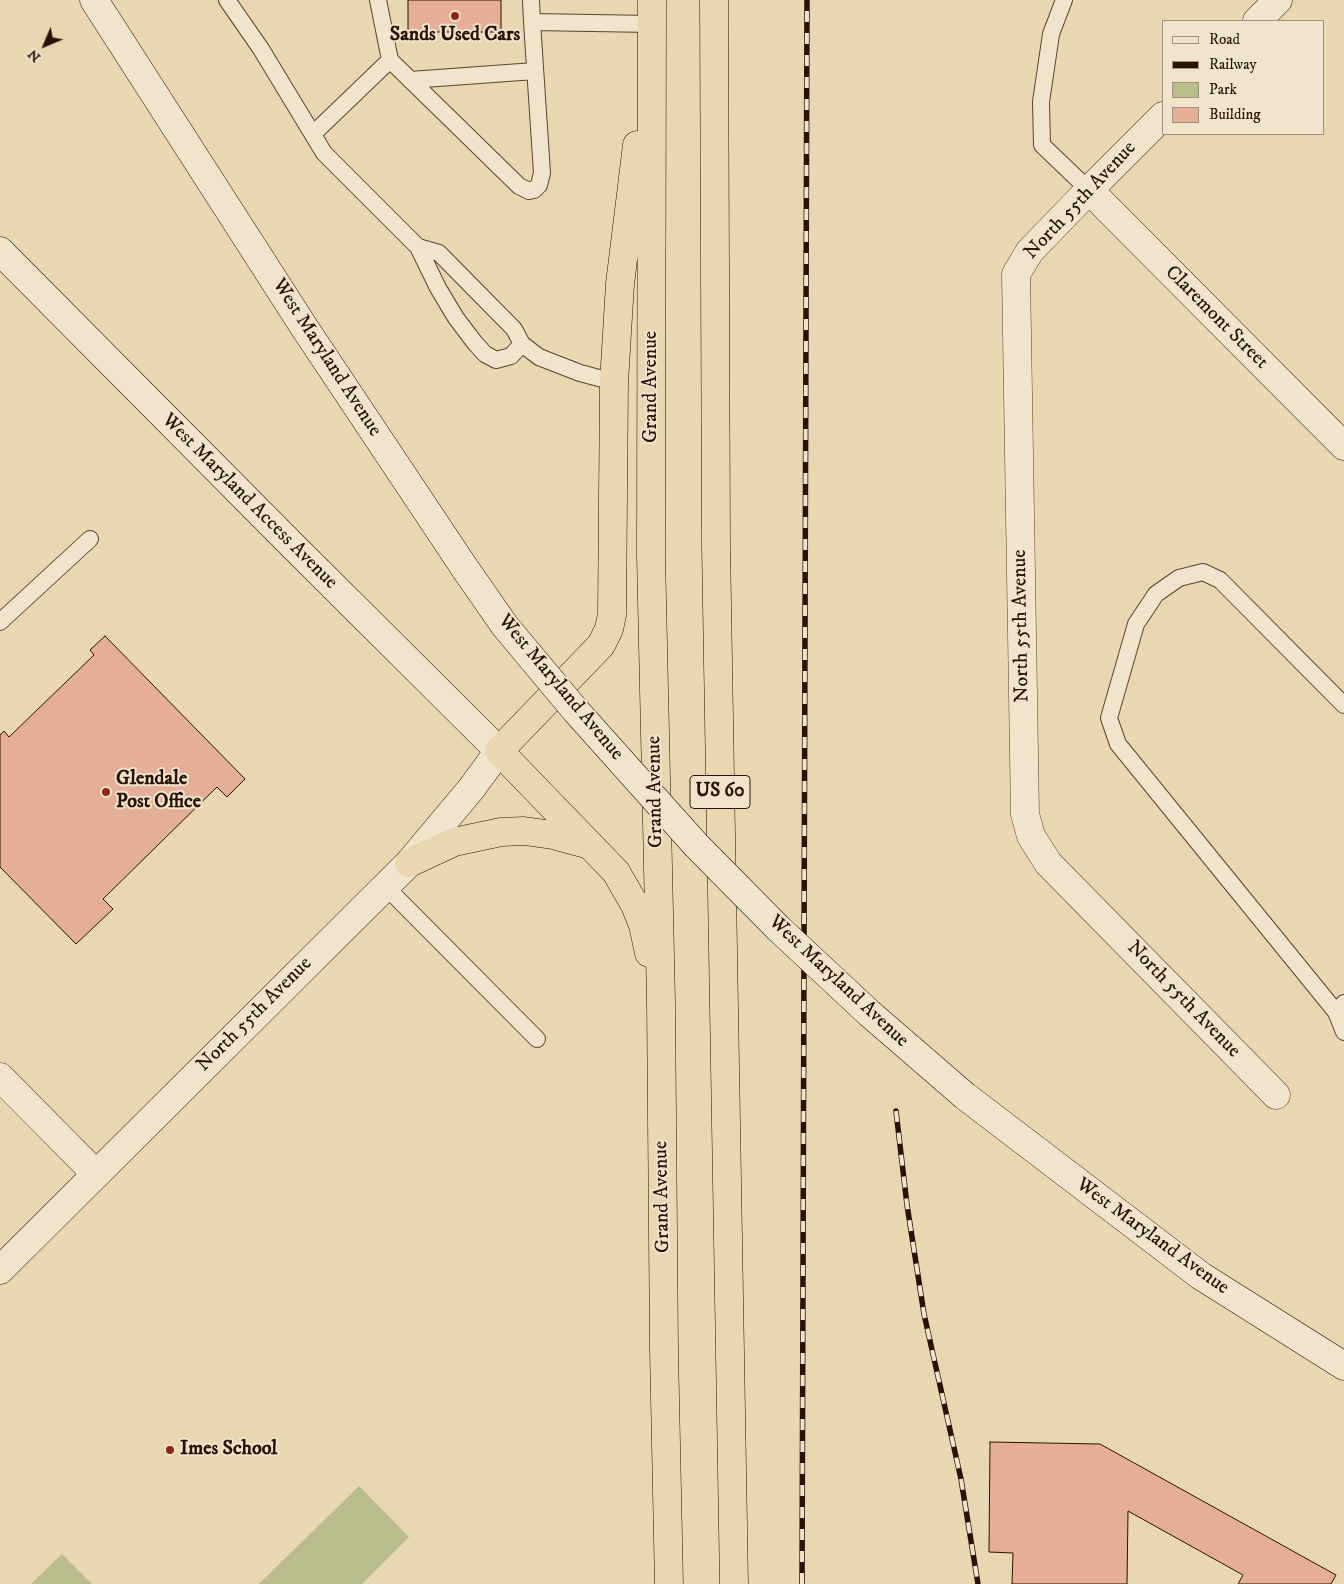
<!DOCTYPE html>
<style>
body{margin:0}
#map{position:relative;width:1344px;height:1584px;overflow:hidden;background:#e8d7b1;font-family:"IM FELL DW Pica",serif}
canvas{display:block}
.legend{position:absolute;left:1162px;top:20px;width:162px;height:115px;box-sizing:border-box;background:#f0e5cc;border:1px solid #a0917c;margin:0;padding:6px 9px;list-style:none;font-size:15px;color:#291204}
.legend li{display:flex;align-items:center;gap:10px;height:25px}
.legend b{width:25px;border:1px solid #a0917c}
.north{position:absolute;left:20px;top:20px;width:50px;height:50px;-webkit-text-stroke:4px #f0e5cc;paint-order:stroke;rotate:225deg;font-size:14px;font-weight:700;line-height:20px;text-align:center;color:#291204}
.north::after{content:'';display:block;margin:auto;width:18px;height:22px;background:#291204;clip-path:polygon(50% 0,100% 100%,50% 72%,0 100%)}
</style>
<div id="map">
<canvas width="1344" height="1584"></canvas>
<ul class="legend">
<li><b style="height:6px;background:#f0e5cc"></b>Road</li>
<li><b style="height:6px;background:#291204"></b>Railway</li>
<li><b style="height:14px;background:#b9bd89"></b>Park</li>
<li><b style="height:14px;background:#e4ae97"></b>Building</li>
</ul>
<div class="north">N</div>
</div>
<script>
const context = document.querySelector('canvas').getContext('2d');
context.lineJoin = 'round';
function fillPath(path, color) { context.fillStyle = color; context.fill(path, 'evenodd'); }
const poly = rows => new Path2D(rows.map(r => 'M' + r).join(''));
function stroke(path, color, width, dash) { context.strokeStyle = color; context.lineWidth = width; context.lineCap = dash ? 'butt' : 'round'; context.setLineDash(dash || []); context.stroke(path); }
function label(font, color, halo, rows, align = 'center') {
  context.font = font + ' "IM FELL DW Pica",serif'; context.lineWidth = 4; context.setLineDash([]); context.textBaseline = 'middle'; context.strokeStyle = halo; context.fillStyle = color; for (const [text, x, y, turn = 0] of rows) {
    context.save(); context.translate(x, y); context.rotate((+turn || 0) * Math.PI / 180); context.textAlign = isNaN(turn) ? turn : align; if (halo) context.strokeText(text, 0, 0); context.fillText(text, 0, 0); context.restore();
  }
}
fillPath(poly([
 [359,1486,409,1537,362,1584,259,1584],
 [62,1554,92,1584,31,1584]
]), '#b9bd89');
const building = poly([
 [408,0,501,0,501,32,408,32,408,0],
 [105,636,245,779,227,797,217,787,103,899,113,909,76,944,0,867,0,735,4,731,9,737,94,655,90,650,105,636],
 [990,1442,1100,1444,1336,1575,1331,1584,1238,1584,1243,1575,1128,1511,1127,1584,1012,1584,1013,1553,989,1552,990,1442]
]);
fillPath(building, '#e4ae97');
stroke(building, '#291204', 1);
const lane = poly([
 [227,0,261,49,324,153,418,247,438,288,456,318,475,343,485,354,496,360,511,356,522,344,514,329,439,253,418,247],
 [378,0,390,60],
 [531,0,532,22],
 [1064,0,1051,34,1041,102,1042,145,1089,190],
 [410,80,535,71],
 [313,134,390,60,519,186,529,191,534,190,539,185,542,173,532,22,652,24],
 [522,344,539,357,580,373,614,382],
 [0,622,90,539],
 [385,886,537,1039],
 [1344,1003,1336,1012,1344,1032],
 [1336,1012,1118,744,1109,718,1136,624,1156,594,1179,578,1203,572,1220,580,1344,705]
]);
const street = poly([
 [1089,190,1030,251,1016,274,1025,814,1031,836,1048,863,1276,1095],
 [0,1077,96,1174]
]);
const secondary = poly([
 [94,0,304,327,466,570],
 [1257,21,1278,0],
 [1163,116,1089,190,1344,446],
 [0,251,293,546,499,751,471,789,409,863,0,1270],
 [965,1096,1201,1276,1344,1366]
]);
const highway = poly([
 [652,0,651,555,661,1001,664,1351,669,1584],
 [714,0,716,546,734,1584],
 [637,145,620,284,614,382,612,615,609,629,601,645,499,751,616,872,635,905,643,925,649,953],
 [409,863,454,842,501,832,524,831,553,835,590,845]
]);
stroke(lane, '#59432f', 18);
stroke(street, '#59432f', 29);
stroke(secondary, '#291204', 29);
stroke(highway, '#291204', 29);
stroke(lane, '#f0e5cc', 16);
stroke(street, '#f0e5cc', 28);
stroke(secondary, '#f0e5cc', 28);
stroke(highway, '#e8d7b1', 28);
const rail = poly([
 [896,1111,907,1205,924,1314,961,1479,978,1584],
 [802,1584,807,0]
]);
stroke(rail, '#291204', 5.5);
stroke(rail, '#f0e5cc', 4, [11]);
const secondaryBridge = poly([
 [466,570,505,626,576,711,696,845,778,928,869,1013,965,1096]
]);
stroke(secondaryBridge, '#291204', 29, []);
stroke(secondaryBridge, '#f0e5cc', 28);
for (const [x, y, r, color] of [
 [455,16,5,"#8f2418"],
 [106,792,5,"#8f2418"],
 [170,1450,5,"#8f2418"]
]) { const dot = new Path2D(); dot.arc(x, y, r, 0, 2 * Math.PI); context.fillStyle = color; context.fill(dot); stroke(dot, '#f0e5cc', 2); }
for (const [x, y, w] of [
 [720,792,60]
]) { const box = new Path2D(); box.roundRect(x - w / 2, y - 16.5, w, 33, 4); context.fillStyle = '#f0e5cc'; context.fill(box); stroke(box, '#291204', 1); }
label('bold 19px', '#291204', null, [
 ["US 60",720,792]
]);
label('bold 20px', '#291204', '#f0e5cc', [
 ["Sands Used Cars",455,36,"center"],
 ["Glendale",116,780],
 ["Post Office",116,803],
 ["Imes School",180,1450]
], 'left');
label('20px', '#291204', '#f0e5cc', [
 ["North 55th Avenue",1081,201,-47],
 ["Claremont Street",1216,318,45],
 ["West Maryland Avenue",326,358,57],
 ["Grand Avenue",652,387,-90],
 ["West Maryland Access Avenue",249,502,45],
 ["North 55th Avenue",1022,626,-91],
 ["West Maryland Avenue",560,688,50],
 ["Grand Avenue",656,792,-91],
 ["West Maryland Avenue",838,982,43],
 ["North 55th Avenue",1183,1000,46],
 ["North 55th Avenue",255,1015,-45],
 ["Grand Avenue",663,1197,-91],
 ["West Maryland Avenue",1152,1237,36]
]);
</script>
